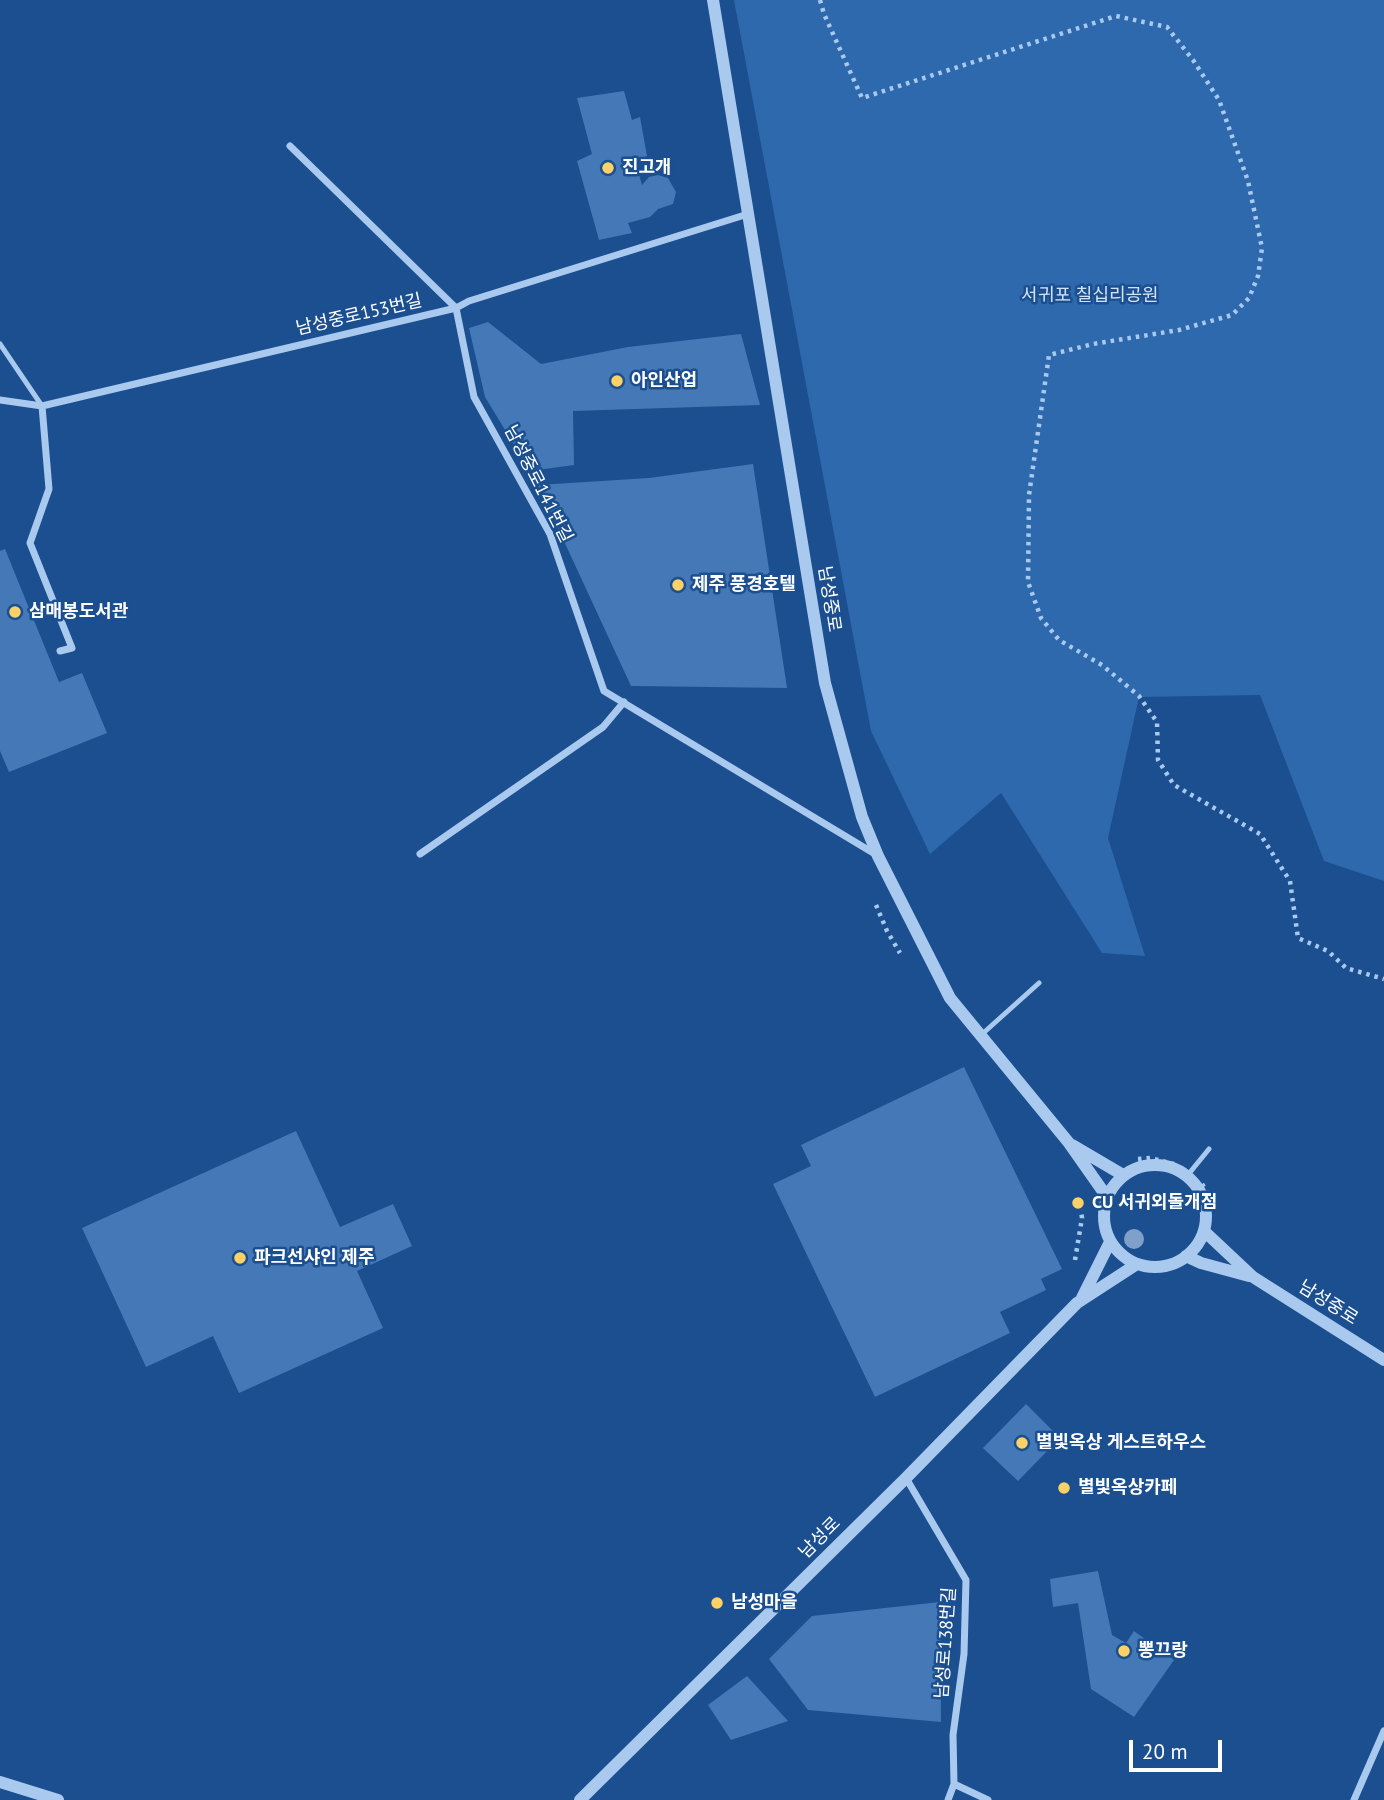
<!DOCTYPE html>
<meta charset="utf-8">
<style>
body{margin:0}
#map{position:relative;width:1384px;height:1800px;overflow:hidden;background:#1b4f8f;font-family:"PT Sans",sans-serif}
canvas{display:block}
.scale{position:absolute;left:1129px;top:1740px;width:93px;height:32px;box-sizing:border-box;border:4px solid #fff;border-top:0;padding-left:9px;font-size:21px;line-height:24px;white-space:nowrap;color:#fff;-webkit-text-stroke:5px #1b4f8f;paint-order:stroke}
</style>
<div id="map">
<canvas width="1384" height="1800"></canvas>
<div class="scale">20 m</div>
</div>
<script>
const context = document.querySelector('canvas').getContext('2d');
context.lineJoin = 'round';
function fillPath(path, color) { context.fillStyle = color; context.fill(path, 'evenodd'); }
const poly = rows => new Path2D(rows.map(r => 'M' + r).join(''));
function stroke(path, color, width, dash) { context.strokeStyle = color; context.lineWidth = width; context.lineCap = dash ? 'butt' : 'round'; context.setLineDash(dash || []); context.stroke(path); }
function label(font, color, halo, rows, align = 'center') {
  context.font = font + ' "PT Sans","Noto Sans KR",sans-serif'; context.lineWidth = 5; context.setLineDash([]); context.textBaseline = 'middle'; context.strokeStyle = halo; context.fillStyle = color; for (const [text, x, y, turn = 0] of rows) {
    context.save(); context.translate(x, y); context.rotate((+turn || 0) * Math.PI / 180); context.textAlign = isNaN(turn) ? turn : align; if (halo) context.strokeText(text, 0, 0); context.fillText(text, 0, 0); context.restore();
  }
}
fillPath(poly([
 [734,0,1384,0,1384,881,1324,861,1260,695,1139,697,1108,838,1145,956,1102,953,1001,793,930,854,871,731]
]), '#2e69ad');
fillPath(poly([
 [624,91,632,120,640,117,647,156,635,161,642,185,649,177,658,175,668,178,676,192,673,204,658,209,650,217,628,223,632,233,599,240,577,161,592,154,577,98],
 [488,322,541,364,628,347,741,334,760,405,573,411,574,465,530,471,485,397,469,328],
 [753,464,787,688,631,686,538,485,649,478],
 [5,549,59,682,82,673,107,733,9,772,0,751,0,551],
 [964,1067,1062,1269,1041,1279,1046,1290,1000,1312,1010,1333,875,1397,773,1184,811,1166,801,1145],
 [296,1131,340,1227,393,1204,412,1246,357,1271,383,1328,239,1393,213,1336,146,1367,82,1228],
 [1026,1404,1060,1438,1018,1481,983,1448],
 [1098,1571,1112,1635,1126,1643,1134,1631,1174,1660,1134,1717,1091,1689,1078,1603,1053,1607,1050,1579],
 [940,1602,941,1722,808,1710,769,1659,812,1616],
 [747,1676,788,1721,731,1740,708,1705]
]), '#4478b7');
stroke(poly([
 [820,0,824,14,862,98,1116,16,1167,27,1193,60,1219,100,1248,181,1262,248,1258,276,1249,298,1232,315,1179,330,1093,344,1049,355,1029,495,1028,582,1041,618,1059,640,1102,665,1139,696,1157,722,1158,760,1174,785,1260,834,1290,881,1298,938,1328,951,1346,968,1384,979],
 [876,905,887,931,900,953],
 [1138,1159,1150,1158,1174,1164],
 [1202,1184,1211,1199,1214,1214],
 [1075,1260,1082,1218,1079,1196]
]), '#a9c9ee', 4.5, [3.5, 5]);
stroke(poly([
 [0,344,42,406],
 [980,1036,1039,983],
 [1187,1176,1209,1149]
]), '#a9c9ee', 5);
stroke(poly([
 [290,146,456,308,474,397,550,534,604,691,875,854],
 [0,400,42,406,456,308,469,301,748,214],
 [42,406,49,489,30,543,72,648,60,651],
 [420,854,603,727,624,702],
 [906,1478,966,1580,964,1654,953,1735,954,1784,948,1800],
 [954,1784,988,1800],
 [1354,1800,1384,1731]
]), '#a9c9ee', 7);
stroke(poly([
 [713,0,825,683,862,817,878,856,950,998,1069,1143,1107,1197],
 [1072,1145,1123,1175],
 '1104 1216a51 51 0 1 1 102 0a51 51 0 1 1-102 0Z',
 [1204,1231,1253,1277,1384,1360],
 [1186,1256,1201,1263,1249,1276],
 [1082,1298,1110,1242],
 [0,1782,58,1800],
 [580,1800,906,1478,1077,1303,1137,1264]
]), '#a9c9ee', 12);
context.fillStyle = '#7ea0ca';
for (const [x, y] of [
 [1134,1239]
]) { context.beginPath(); context.arc(x, y, 10, 0, 2 * Math.PI); context.fill(); }
for (const [x, y, r, color] of [
 [608,168,7,"#ffd166"],
 [617,381,7,"#ffd166"],
 [678,585,7,"#ffd166"],
 [15,612,7,"#ffd166"],
 [1078,1203,7,"#ffd166"],
 [240,1258,7,"#ffd166"],
 [1022,1443,7,"#ffd166"],
 [1064,1488,7,"#ffd166"],
 [717,1603,7,"#ffd166"],
 [1124,1651,7,"#ffd166"]
]) { const dot = new Path2D(); dot.arc(x, y, r, 0, 2 * Math.PI); context.fillStyle = color; context.fill(dot); stroke(dot, '#1b4f8f', 2.5); }
label('bold 18px', '#fff', '#1b4f8f', [
 ["진고개",622,168],
 ["아인산업",631,381],
 ["제주 풍경호텔",692,585],
 ["삼매봉도서관",29,612],
 ["CU 서귀외돌개점",1092,1203],
 ["파크선샤인 제주",254,1258],
 ["별빛옥상 게스트하우스",1036,1443],
 ["별빛옥상카페",1078,1488],
 ["남성마을",731,1603],
 ["뽕끄랑",1138,1651]
], 'left');
label('18px', '#cfe3fa', '#1b4f8f', [
 ["서귀포 칠십리공원",1090,296]
]);
label('18px', '#fff', '#1b4f8f', [
 ["남성중로153번길",359,315,-13],
 ["남성중로141번길",538,484,63],
 ["남성중로",829,599,81],
 ["남성중로",1328,1303,32],
 ["남성로",820,1538,-45],
 ["남성로138번길",946,1643,-86]
]);
</script>
